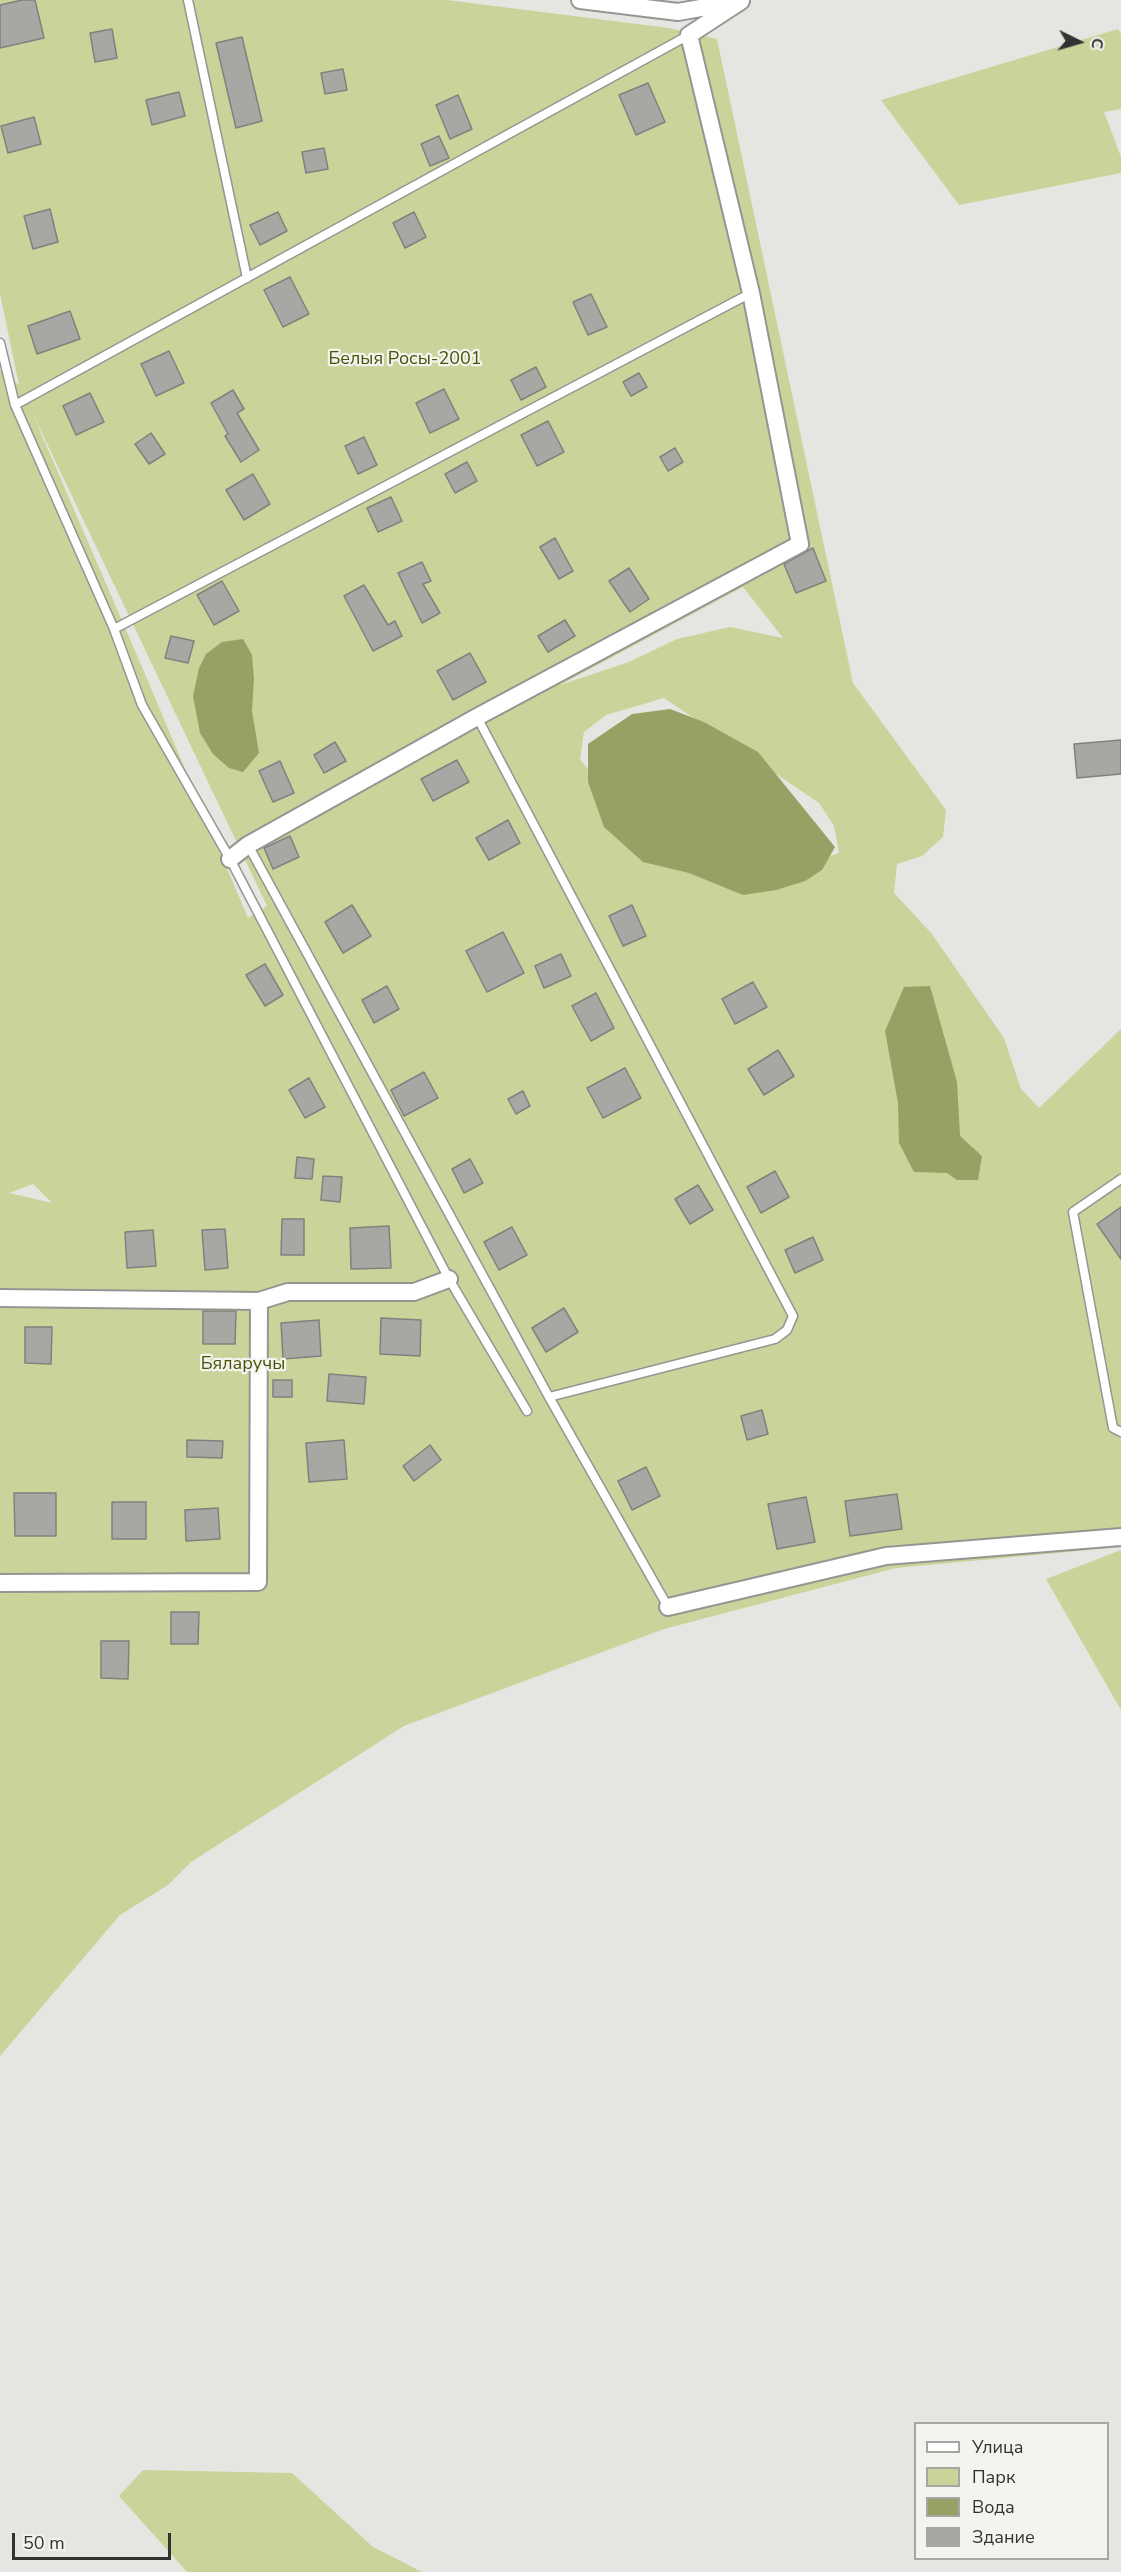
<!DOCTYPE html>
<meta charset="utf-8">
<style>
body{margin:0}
#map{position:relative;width:1121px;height:2572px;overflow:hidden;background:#e5e6e2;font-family:"Nunito Sans",sans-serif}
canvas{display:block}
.legend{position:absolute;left:914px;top:2422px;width:195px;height:138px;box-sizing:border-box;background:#f3f4ef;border:2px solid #a6a7a3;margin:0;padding:8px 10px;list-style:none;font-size:18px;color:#323331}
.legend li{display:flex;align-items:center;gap:12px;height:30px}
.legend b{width:30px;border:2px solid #a6a7a3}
.north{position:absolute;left:1049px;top:12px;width:60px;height:60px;-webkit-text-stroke:4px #f3f4ef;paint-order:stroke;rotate:95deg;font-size:16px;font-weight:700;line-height:24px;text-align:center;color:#323331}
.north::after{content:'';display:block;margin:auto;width:21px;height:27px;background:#323331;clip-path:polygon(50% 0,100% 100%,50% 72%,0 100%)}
.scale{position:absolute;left:12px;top:2533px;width:159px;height:27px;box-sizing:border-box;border:3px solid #323331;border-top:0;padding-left:8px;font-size:18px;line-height:21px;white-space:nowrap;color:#323331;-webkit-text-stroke:4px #f3f4ef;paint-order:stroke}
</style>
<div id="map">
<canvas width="1121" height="2572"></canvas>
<ul class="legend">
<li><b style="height:8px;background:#fff"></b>Улица</li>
<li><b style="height:16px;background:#cbd39a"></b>Парк</li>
<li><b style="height:16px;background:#98a163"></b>Вода</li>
<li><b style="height:16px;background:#a7a8a3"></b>Здание</li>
</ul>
<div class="north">С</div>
<div class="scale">50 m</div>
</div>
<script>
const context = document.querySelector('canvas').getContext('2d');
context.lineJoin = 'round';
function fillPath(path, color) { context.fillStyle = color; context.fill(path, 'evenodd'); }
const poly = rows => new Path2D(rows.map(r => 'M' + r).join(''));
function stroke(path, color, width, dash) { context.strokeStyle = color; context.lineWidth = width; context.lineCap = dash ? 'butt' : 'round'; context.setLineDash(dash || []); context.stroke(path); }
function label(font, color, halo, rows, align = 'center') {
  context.font = font + ' "Nunito Sans",sans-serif'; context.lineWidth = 4.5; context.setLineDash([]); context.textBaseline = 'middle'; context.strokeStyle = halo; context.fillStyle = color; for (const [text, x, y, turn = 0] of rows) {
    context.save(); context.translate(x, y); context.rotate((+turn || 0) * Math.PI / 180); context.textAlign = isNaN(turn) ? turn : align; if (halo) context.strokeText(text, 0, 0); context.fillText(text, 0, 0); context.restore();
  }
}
fillPath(poly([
 [0,0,447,0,669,28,717,39,853,683,946,810,943,837,922,856,897,864,894,893,932,934,1004,1038,1021,1089,1039,1108,1121,1029,1121,1547,896,1568,664,1629,404,1726,191,1862,168,1885,120,1915,0,2056,0,370,19,385,0,294],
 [31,410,267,906,248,918,142,667],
 [743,587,783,638,730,627,677,639,629,662,560,685],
 [664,698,819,803,834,826,839,853,791,869,644,846,580,759,584,732,606,715],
 [33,1184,52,1203,9,1193],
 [1118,29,1121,34,1121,109,1104,112,1121,157,1121,173,959,205,881,100],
 [1121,1550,1121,1710,1046,1579],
 [143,2470,292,2473,373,2547,422,2572,187,2572,119,2496]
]), '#cbd39a');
fillPath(poly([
 [243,639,252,655,254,679,252,711,259,753,243,772,229,768,213,754,200,733,193,696,199,668,206,654,222,642],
 [670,709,704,722,758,752,835,847,822,870,805,881,776,890,743,895,689,873,643,862,604,827,588,782,588,744,632,714],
 [930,986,957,1082,960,1136,982,1156,978,1180,957,1180,947,1173,914,1172,899,1143,898,1103,885,1031,904,987]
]), '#98a163');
const building = poly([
 [22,0,35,0,44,38,0,48,0,5,22,0],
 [112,29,117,58,95,62,90,33,112,29],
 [242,37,262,121,236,128,216,43,242,37],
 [343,69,347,90,325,94,321,73,343,69],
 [648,83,665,122,636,135,619,95,648,83],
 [179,92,185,116,152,125,146,100,179,92],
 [458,95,472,129,450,139,436,105,458,95],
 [34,117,41,144,8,153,1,126,34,117],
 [439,136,449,158,430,166,421,144,439,136],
 [324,148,328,169,306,173,302,152,324,148],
 [50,209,58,242,33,249,24,216,50,209],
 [278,212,287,231,260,245,250,225,278,212],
 [414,212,426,237,405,248,393,223,414,212],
 [290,277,309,314,283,327,264,290,290,277],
 [591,294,607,327,588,335,573,302,591,294],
 [70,311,80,339,37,354,28,326,70,311],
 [169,351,184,383,156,396,141,364,169,351],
 [536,367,546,387,521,400,511,380,536,367],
 [639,373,647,387,631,396,623,382,639,373],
 [444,389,459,419,430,433,416,403,444,389],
 [233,390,244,409,237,413,259,450,241,462,225,436,228,434,211,403,233,390],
 [90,393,104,422,76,435,63,406,90,393],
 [548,421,564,452,537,466,521,435,548,421],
 [151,433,165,454,149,464,135,444,151,433],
 [364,437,377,465,358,474,345,446,364,437],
 [675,448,683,462,668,471,660,457,675,448],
 [467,462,477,481,455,493,445,474,467,462],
 [253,474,270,504,244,520,226,490,253,474],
 [391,497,402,521,378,532,367,508,391,497],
 [555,538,573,571,559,579,540,547,555,538],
 [813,548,826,581,796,593,784,564,813,548],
 [422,562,431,581,423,584,440,613,422,623,398,573,422,562],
 [629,568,649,599,630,612,609,581,629,568],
 [222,581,239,611,214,625,197,595,222,581],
 [364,585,388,625,395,621,402,636,373,651,344,596,364,585],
 [565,620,575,636,548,652,538,636,565,620],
 [171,636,194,641,188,663,165,658,171,636],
 [470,653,486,682,453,700,437,671,470,653],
 [1121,740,1121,774,1077,778,1074,744,1121,740],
 [335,742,346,761,324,773,314,755,335,742],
 [457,760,469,782,433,801,421,779,457,760],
 [280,761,294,793,273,802,259,771,280,761],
 [508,820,520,843,489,860,476,838,508,820],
 [290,836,299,857,273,869,264,848,290,836],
 [352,905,371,936,343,953,325,922,352,905],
 [632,905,646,936,623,946,609,916,632,905],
 [503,932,524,973,487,992,466,951,503,932],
 [561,954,571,976,544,988,535,966,561,954],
 [265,964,283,995,265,1006,246,975,265,964],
 [753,982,767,1007,735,1024,722,999,753,982],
 [387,986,399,1009,374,1023,362,1000,387,986],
 [596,993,614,1028,591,1041,572,1006,596,993],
 [778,1050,794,1076,764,1095,748,1069,778,1050],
 [625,1068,641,1098,603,1118,587,1088,625,1068],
 [424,1072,438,1098,404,1116,391,1090,424,1072],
 [309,1078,325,1107,305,1118,289,1090,309,1078],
 [523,1091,530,1106,516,1114,508,1099,523,1091],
 [297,1157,314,1159,312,1179,295,1178,297,1157],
 [470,1159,483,1183,464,1193,452,1169,470,1159],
 [775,1171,789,1197,761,1213,747,1187,775,1171],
 [323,1176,342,1177,340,1202,321,1200,323,1176],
 [698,1185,713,1210,690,1224,675,1199,698,1185],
 [1121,1207,1121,1259,1097,1224,1121,1207],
 [282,1219,304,1219,304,1255,281,1255,282,1219],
 [389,1226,391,1268,351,1269,350,1228,389,1226],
 [512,1227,527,1255,499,1270,484,1242,512,1227],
 [225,1229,228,1268,205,1270,202,1230,225,1229],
 [153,1230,156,1266,127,1268,125,1232,153,1230],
 [813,1237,823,1260,795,1273,785,1250,813,1237],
 [564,1308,578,1332,546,1352,532,1328,564,1308],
 [203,1311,236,1311,235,1344,203,1344,203,1311],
 [381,1318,421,1320,420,1356,380,1354,381,1318],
 [319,1320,321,1356,283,1359,281,1323,319,1320],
 [25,1327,52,1327,51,1364,25,1363,25,1327],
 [329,1374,366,1377,364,1404,327,1401,329,1374],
 [273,1380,292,1380,292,1397,273,1397,273,1380],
 [762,1410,768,1434,747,1440,741,1416,762,1410],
 [187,1440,223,1441,222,1458,187,1457,187,1440],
 [344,1440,347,1479,309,1482,306,1443,344,1440],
 [430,1445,441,1460,414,1481,403,1466,430,1445],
 [646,1467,660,1496,632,1510,618,1481,646,1467],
 [14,1493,56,1493,56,1536,15,1536,14,1493],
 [897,1494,902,1529,850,1536,845,1501,897,1494],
 [806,1497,815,1542,777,1549,768,1504,806,1497],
 [112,1502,146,1502,146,1539,112,1539,112,1502],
 [218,1508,220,1539,186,1541,185,1510,218,1508],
 [171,1612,199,1612,198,1644,171,1644,171,1612],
 [101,1641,129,1641,128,1679,101,1678,101,1641]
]);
fillPath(building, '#a7a8a3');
stroke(building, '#81817d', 1.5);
const lane = poly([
 [188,0,247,278],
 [0,343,15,405,114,629,142,705,230,859,449,1279,527,1411],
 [15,405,689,35],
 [114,629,751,293],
 [477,717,793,1316,787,1330,775,1339,549,1397],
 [248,845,549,1397,668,1607],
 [1121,1179,1073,1212,1113,1428,1121,1432]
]);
const street = poly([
 [580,0,678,12,734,2],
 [230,859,248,845,477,717,800,544,751,293,689,35,741,1],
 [0,1298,259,1301,288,1292,414,1292,449,1279],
 [0,1583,258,1582,259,1301],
 [668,1607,886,1556,1121,1537]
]);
stroke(lane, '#959692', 11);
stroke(street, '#959692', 20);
stroke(lane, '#fff', 8);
stroke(street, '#fff', 16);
label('18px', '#4b5105', '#f3f4ef', [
 ["Белыя Росы-2001",405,360],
 ["Бяларучы",243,1365]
]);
</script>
